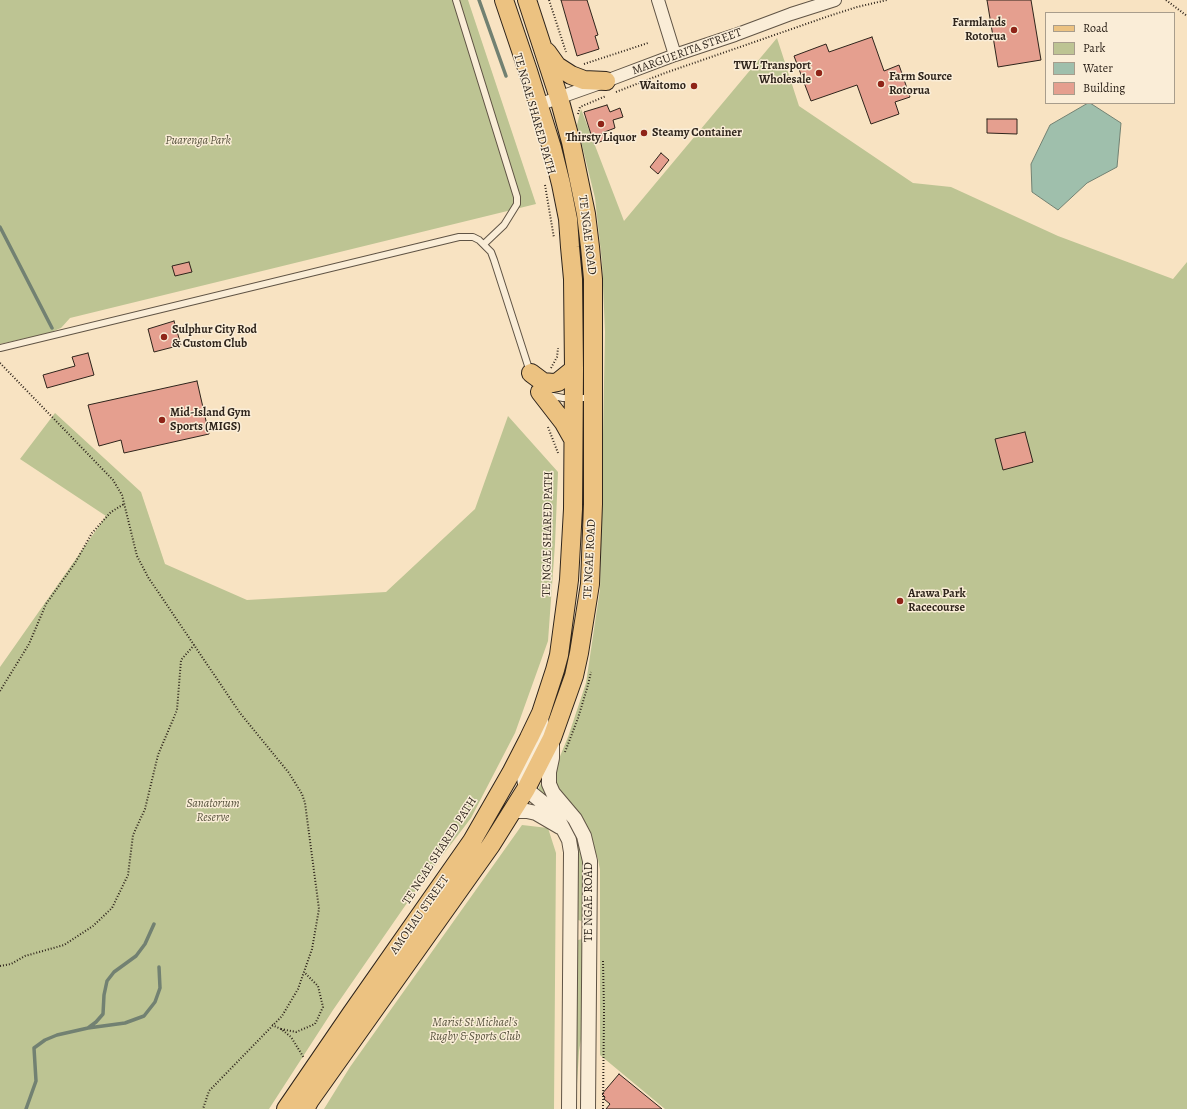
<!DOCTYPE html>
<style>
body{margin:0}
#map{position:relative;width:1187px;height:1109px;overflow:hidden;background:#f8e3c2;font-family:Alegreya,serif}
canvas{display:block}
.legend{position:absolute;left:1045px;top:12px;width:130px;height:92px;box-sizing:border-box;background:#faedd7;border:1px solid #a89d8c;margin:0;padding:5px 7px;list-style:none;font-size:12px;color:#2e241b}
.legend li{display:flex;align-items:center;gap:8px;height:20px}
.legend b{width:20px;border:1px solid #a89d8c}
</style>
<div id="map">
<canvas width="1187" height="1109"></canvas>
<ul class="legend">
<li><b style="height:5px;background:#ecc281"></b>Road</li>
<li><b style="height:11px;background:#bdc493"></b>Park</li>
<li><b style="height:11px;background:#9fbfac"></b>Water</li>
<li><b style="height:11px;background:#e59f8f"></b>Building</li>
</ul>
</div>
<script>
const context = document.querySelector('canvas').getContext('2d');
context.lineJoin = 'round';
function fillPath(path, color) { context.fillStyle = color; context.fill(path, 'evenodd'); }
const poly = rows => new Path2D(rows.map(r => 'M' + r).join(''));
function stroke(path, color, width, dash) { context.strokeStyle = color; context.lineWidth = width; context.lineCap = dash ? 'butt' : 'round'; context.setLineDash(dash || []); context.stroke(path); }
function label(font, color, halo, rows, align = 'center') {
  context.font = font + ' Alegreya,serif'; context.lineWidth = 3; context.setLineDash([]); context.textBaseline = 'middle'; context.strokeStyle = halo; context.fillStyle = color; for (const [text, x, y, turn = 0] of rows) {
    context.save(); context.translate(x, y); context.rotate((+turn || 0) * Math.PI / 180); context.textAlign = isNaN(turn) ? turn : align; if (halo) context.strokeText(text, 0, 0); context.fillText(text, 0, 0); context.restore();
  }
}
fillPath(poly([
 [0,0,468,0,536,204,70,318,61,328,49,333,0,344],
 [777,38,799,106,913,183,951,187,1058,236,1173,279,1187,262,1187,1109,665,1109,600,1055,600,870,598,859,582,820,557,787,555,777,556,766,568,737,586,683,600,589,605,332,602,262,595,198,577,125,581,109,624,221],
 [55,413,141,492,165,564,247,600,386,592,475,509,508,416,558,472,555,544,548,641,515,733,471,818,416,890,333,1010,269,1109,0,1109,0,667,106,516,20,459],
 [542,781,571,817,584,856,584,918,581,921,578,920,577,917,578,855,537,792],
 [522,825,548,828,556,853,554,1109,324,1109,350,1067],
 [582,939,584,942,584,1022,579,1051,577,1084,575,1084,576,943,578,940]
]), '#bdc493');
const water = poly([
 [1088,103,1090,103,1121,123,1117,167,1087,183,1058,210,1032,192,1031,164,1050,125,1088,103]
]);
fillPath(water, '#9fbfac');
stroke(water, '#728172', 1);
stroke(poly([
 [479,0,506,76],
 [0,227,52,328],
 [88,1028,125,1023,144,1016,155,1002,160,988,159,967],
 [26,1109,36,1081,34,1048,45,1040,57,1035,88,1028,96,1022,103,1014,104,995,107,981,114,972,136,956,145,944,154,924]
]), '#728172', 3.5);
const building = poly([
 [561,0,587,0,598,35,595,36,599,49,577,56,561,0],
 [987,0,1031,0,1041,60,998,67,987,0],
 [872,37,884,71,899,65,910,97,895,102,899,114,871,124,857,85,811,101,794,56,826,44,829,52,872,37],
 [607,105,610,112,620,108,623,117,613,120,615,128,602,133,605,140,594,144,584,112,607,105],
 [987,119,1017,119,1017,134,987,133,987,119],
 [661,153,669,160,658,174,650,167,661,153],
 [189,262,192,272,175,276,172,266,189,262],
 [174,321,181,345,154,352,148,329,174,321],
 [88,353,94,375,47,388,43,375,75,366,72,357,88,353],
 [197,381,209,434,124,453,121,440,99,446,88,405,197,381],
 [1025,432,1033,462,1003,470,995,439,1025,432],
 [619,1074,635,1087,662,1109,606,1109,610,1104,604,1099,605,1097,602,1094,619,1074]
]);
fillPath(building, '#e59f8f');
stroke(building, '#2e241b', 1);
const service = poly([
 [456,0,517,197,517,204,504,225,484,244],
 [0,348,459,237,473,237,479,240,491,252,494,260,530,372],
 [548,395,563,398,592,398]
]);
const minor = poly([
 [658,0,675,55],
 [538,105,606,81,675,55,735,35,791,14,835,0]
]);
const tertiary = poly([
 [541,714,542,734,525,769,524,778,526,789,547,806,557,817,569,840,571,852,569,1109],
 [552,738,552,758,549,772,549,784,553,793,575,819,584,836,590,861,588,1109],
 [512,811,527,811,536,813,560,827]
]);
const primary = poly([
 [547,52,557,66,571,75,584,80,606,81],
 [531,373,543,382,553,383,558,382,574,369],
 [540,392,564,423,573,439],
 [286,1109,351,1014,472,841,511,773,529,738,541,713,555,670,559,655,569,580,573,509,574,369,573,279,570,247,568,219,561,184,552,148,528,71,504,0],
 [305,1109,310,1100,491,845,526,789,552,738,574,676,579,653,590,584,593,504,593,279,590,247,586,214,571,142,559,98,527,0]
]);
stroke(service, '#605445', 8);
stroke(minor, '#605445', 14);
stroke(tertiary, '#605445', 16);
stroke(primary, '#2e241b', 20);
stroke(poly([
 [549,0,566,52],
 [1166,0,1187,16],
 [584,64,648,43],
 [616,92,665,73,832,15,857,7,887,0],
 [578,114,580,107,606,96],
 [545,185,554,238],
 [0,363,113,480,122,495,137,556,148,577,240,713,289,773,302,794,305,803,319,909,312,949,298,989,282,1016,209,1091,203,1109],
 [551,368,557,357,558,348],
 [548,427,558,453],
 [0,691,29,644,46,604,75,563,92,533,111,512,124,504],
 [565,752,578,718,588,685,591,672],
 [603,961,604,1010,603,1109],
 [0,966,11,964,25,956,64,945,93,926,112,908,128,875,133,835,145,809,158,755,177,710,181,660,194,645],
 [272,1025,281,1029,291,1037,304,1058],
 [281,1029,296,1032,315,1024,323,1007,318,986,304,972]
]), '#2e241b', 2, [1, 2]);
stroke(service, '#faedd7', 6);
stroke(minor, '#faedd7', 12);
stroke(tertiary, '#faedd7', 14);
stroke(primary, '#ecc281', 18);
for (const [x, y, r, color] of [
 [1014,30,4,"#8f2418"],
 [819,73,4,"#8f2418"],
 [881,84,4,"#8f2418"],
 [694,86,4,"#8f2418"],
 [601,124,4,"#8f2418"],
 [644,133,4,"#8f2418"],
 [164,337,4,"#8f2418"],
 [162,420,4,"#8f2418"],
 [900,601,4,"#8f2418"]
]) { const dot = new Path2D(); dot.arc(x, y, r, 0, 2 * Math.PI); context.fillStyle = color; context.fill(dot); stroke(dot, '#faedd7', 1.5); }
label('bold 12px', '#2e241b', '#faedd7', [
 ["Farmlands",1006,23,"right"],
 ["Rotorua",1006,37,"right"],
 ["TWL Transport",811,66,"right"],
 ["Wholesale",811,80,"right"],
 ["Farm Source",889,77],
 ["Rotorua",889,91],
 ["Waitomo",686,86,"right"],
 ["Steamy Container",652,133],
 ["Thirsty Liquor",601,138,"center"],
 ["Sulphur City Rod",172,330],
 ["& Custom Club",172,344],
 ["Mid-Island Gym",170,413],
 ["Sports (MIGS)",170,427],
 ["Arawa Park",908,594],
 ["Racecourse",908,608]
], 'left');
label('12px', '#2e241b', '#faedd7', [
 ["MARGUERITA STREET",687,52,-20],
 ["TE NGAE SHARED PATH",534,114,74],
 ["TE NGAE ROAD",587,235,83],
 ["TE NGAE SHARED PATH",548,534,-89],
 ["TE NGAE ROAD",590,559,-87],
 ["TE NGAE SHARED PATH",440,851,-57],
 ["TE NGAE ROAD",589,902,-90],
 ["AMOHAU STREET",420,915,-55]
]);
label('italic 12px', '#59543f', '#faedd7', [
 ["Puarenga Park",198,141],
 ["Sanatorium",213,804],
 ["Reserve",213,818],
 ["Marist St Michael's",475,1023],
 ["Rugby & Sports Club",475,1037]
]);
</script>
